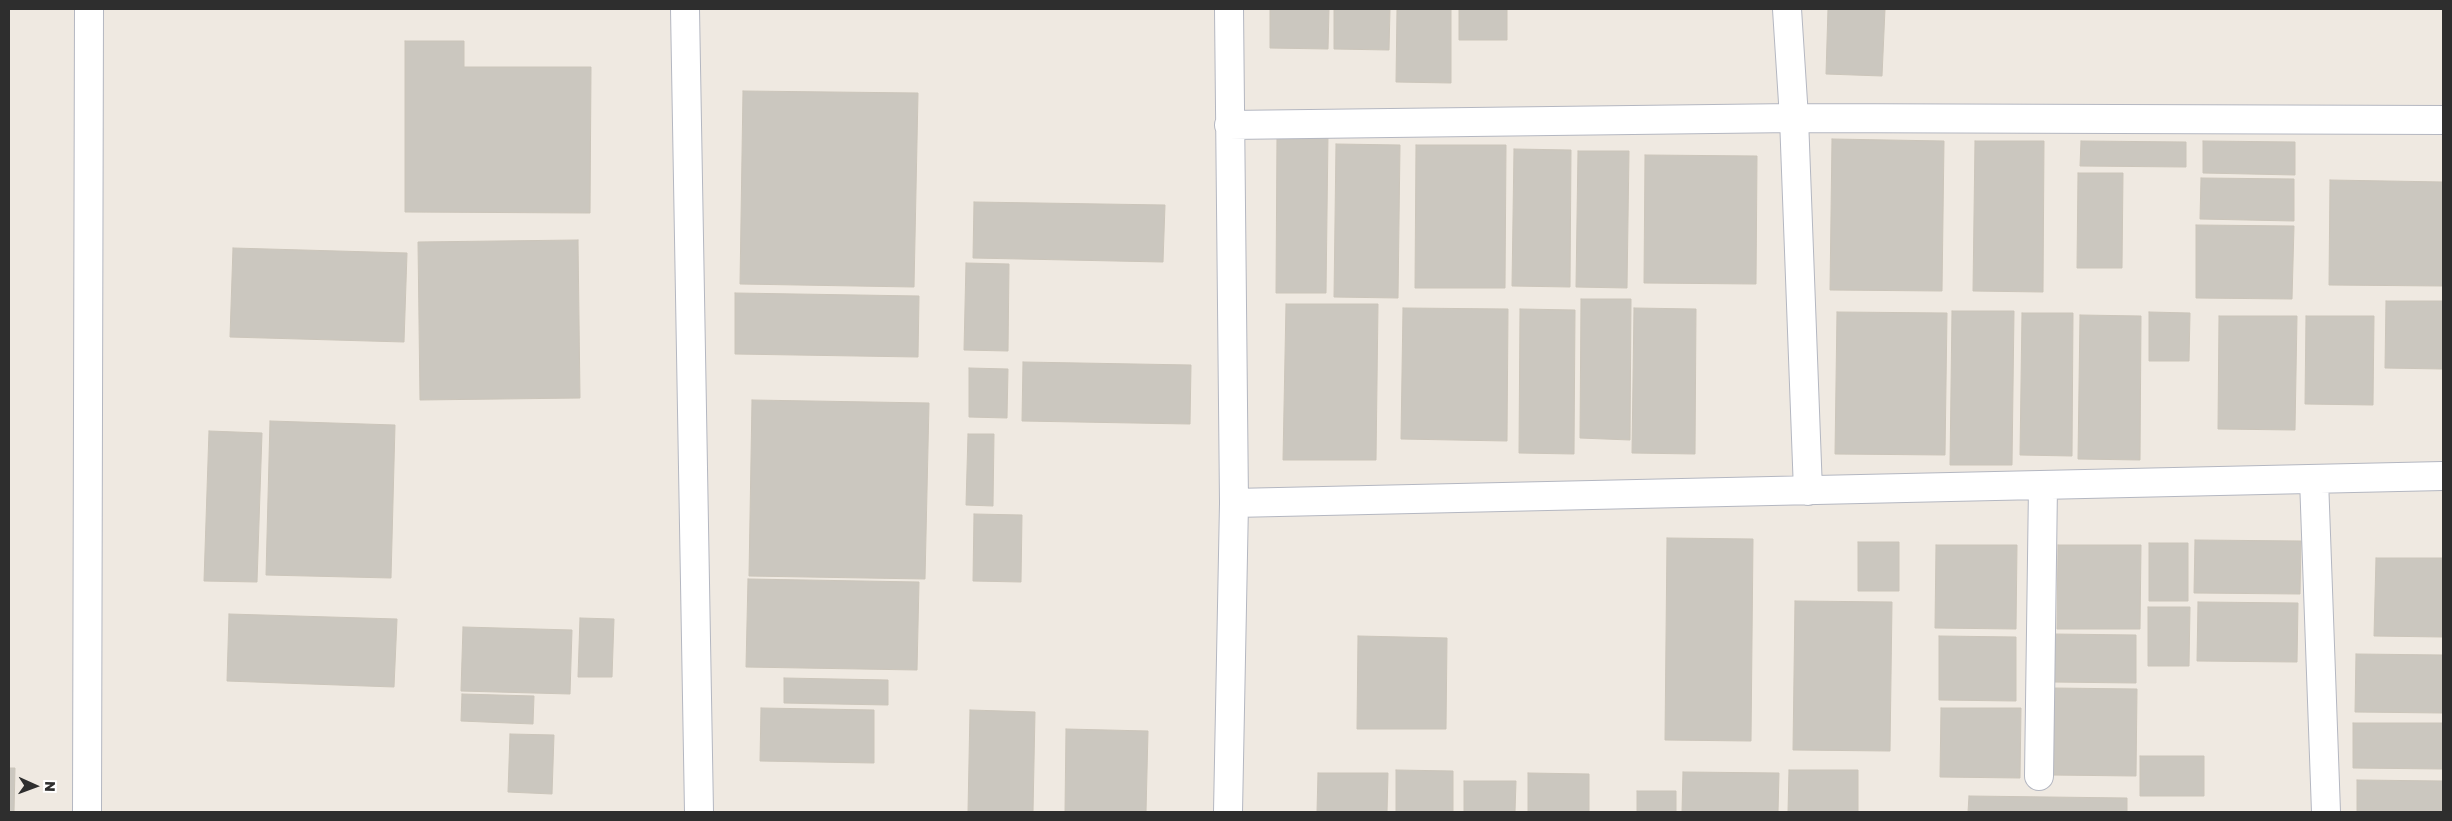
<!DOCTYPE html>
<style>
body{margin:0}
#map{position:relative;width:2452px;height:821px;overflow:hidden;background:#efe9e1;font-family:"Golos Text",sans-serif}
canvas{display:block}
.frame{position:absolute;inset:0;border:10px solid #2e2e2e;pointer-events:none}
.north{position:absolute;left:10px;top:761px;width:50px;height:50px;-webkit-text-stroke:4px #fff;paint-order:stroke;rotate:92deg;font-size:14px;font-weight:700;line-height:20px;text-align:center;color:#2e2e2e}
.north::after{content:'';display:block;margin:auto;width:18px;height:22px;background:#2e2e2e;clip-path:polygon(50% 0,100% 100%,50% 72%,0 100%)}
</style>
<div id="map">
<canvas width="2452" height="821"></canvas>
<div class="frame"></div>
<div class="north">N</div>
</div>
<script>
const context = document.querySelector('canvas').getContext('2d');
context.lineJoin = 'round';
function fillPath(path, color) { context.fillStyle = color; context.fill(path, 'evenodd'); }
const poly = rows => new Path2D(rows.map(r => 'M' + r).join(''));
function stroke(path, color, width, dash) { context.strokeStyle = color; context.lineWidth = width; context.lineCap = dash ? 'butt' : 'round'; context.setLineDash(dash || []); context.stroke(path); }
const building = poly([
 [1270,9,1329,9,1328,49,1270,48,1270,9],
 [1334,9,1390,9,1389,50,1334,49,1334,9],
 [1397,9,1451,9,1451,83,1396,82,1397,9],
 [1459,9,1507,9,1507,40,1459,40,1459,9],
 [1828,9,1885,9,1882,76,1826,74,1828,9],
 [405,41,464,41,464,67,591,67,590,213,405,212,405,41],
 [743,91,918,93,914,287,740,284,743,91],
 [1277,134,1328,134,1326,293,1276,293,1277,134],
 [1832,139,1944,141,1942,291,1830,290,1832,139],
 [1975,141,2044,141,2043,292,1973,291,1975,141],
 [2081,141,2186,142,2186,167,2080,166,2081,141],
 [2203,141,2295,142,2295,175,2203,173,2203,141],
 [1336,144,1400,145,1398,298,1334,297,1336,144],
 [1416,145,1506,145,1505,288,1415,288,1416,145],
 [1514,149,1571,150,1570,287,1512,286,1514,149],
 [1578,151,1629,151,1627,288,1576,287,1578,151],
 [1645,155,1757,156,1756,284,1644,283,1645,155],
 [2078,173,2123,173,2122,268,2077,268,2078,173],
 [2201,178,2294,179,2294,221,2200,219,2201,178],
 [2330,180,2443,182,2443,286,2329,285,2330,180],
 [974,202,1165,205,1163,262,973,258,974,202],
 [2196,225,2294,226,2292,299,2196,298,2196,225],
 [578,240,580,398,420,400,418,242,578,240],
 [233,248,407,253,404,342,230,337,233,248],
 [966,263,1009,264,1008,351,964,350,966,263],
 [735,293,919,296,918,357,735,354,735,293],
 [1581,299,1631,299,1630,440,1580,438,1581,299],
 [2386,301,2443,301,2443,369,2385,368,2386,301],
 [1286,304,1378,304,1376,460,1283,460,1286,304],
 [1403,308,1508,309,1507,441,1401,439,1403,308],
 [1634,308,1696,309,1695,454,1632,453,1634,308],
 [1520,309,1575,310,1574,454,1519,453,1520,309],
 [1952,311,2014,311,2012,465,1950,465,1952,311],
 [1837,312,1947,313,1945,455,1835,454,1837,312],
 [2149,312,2190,313,2189,361,2149,361,2149,312],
 [2022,313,2073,313,2072,456,2020,455,2022,313],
 [2080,315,2141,316,2140,460,2078,459,2080,315],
 [2219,316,2297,316,2295,430,2218,429,2219,316],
 [2306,316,2374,316,2373,405,2305,404,2306,316],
 [1023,362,1191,365,1190,424,1022,421,1023,362],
 [969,368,1008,369,1007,418,969,417,969,368],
 [752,400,929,403,925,579,749,576,752,400],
 [270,421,395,425,391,578,266,575,270,421],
 [209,431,262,433,257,582,204,581,209,431],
 [968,434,994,434,993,506,966,505,968,434],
 [974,514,1022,515,1021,582,973,581,974,514],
 [1667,538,1753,539,1751,741,1665,740,1667,538],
 [2195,540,2301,541,2300,594,2194,593,2195,540],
 [1858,542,1899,542,1899,591,1858,591,1858,542],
 [2149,543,2188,543,2188,601,2149,601,2149,543],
 [1936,545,2017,545,2016,629,1935,628,1936,545],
 [2058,545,2141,545,2140,629,2057,629,2058,545],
 [2376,558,2443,558,2443,637,2374,636,2376,558],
 [748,579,919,582,917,670,746,667,748,579],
 [1795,601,1892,602,1890,751,1793,750,1795,601],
 [2198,602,2298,603,2297,662,2197,661,2198,602],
 [2148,607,2190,607,2189,666,2148,666,2148,607],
 [229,614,397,619,394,687,227,681,229,614],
 [580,618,614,619,612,677,578,677,580,618],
 [463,627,572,630,570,694,461,691,463,627],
 [2053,634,2136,635,2136,683,2052,682,2053,634],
 [1358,636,1447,638,1446,729,1357,729,1358,636],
 [1939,636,2016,637,2016,701,1939,700,1939,636],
 [2356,654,2443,655,2443,713,2355,712,2356,654],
 [784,678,888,680,888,705,784,703,784,678],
 [2052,688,2137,689,2136,776,2051,775,2052,688],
 [462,694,534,696,533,724,461,721,462,694],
 [761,708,874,710,874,763,760,761,761,708],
 [1941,708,2021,708,2020,778,1940,777,1941,708],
 [970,710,1035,712,1033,812,968,812,970,710],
 [2353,723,2443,723,2443,769,2353,768,2353,723],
 [1066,729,1148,731,1146,812,1065,812,1066,729],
 [510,734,554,735,552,794,508,792,510,734],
 [2140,756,2204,756,2204,796,2140,796,2140,756],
 [9,768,15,768,14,812,9,812,9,768],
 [1396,770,1453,771,1453,812,1396,812,1396,770],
 [1789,770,1858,770,1858,812,1788,812,1789,770],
 [1683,772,1779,773,1778,812,1682,812,1683,772],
 [1318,773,1388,773,1387,812,1317,812,1318,773],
 [1528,773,1589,774,1589,812,1528,812,1528,773],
 [2357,780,2443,781,2443,812,2357,812,2357,780],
 [1464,781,1516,781,1515,812,1464,812,1464,781],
 [1637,791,1676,791,1676,812,1637,812,1637,791],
 [1969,796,2127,798,2127,812,1968,812,1969,796]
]);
fillPath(building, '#cbc7bf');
stroke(building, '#cbc5ba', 1);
const minor = poly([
 [685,9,699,812],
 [1787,9,1794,118,1808,491],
 [1229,125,1794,118,2443,120],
 [2314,479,2326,812],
 [1234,503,2443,476],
 [2039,776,2043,486],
 [87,812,89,9],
 [1228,812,1234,503,1229,9]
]);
stroke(minor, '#b4b7c1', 30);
stroke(minor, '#fff', 28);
</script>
